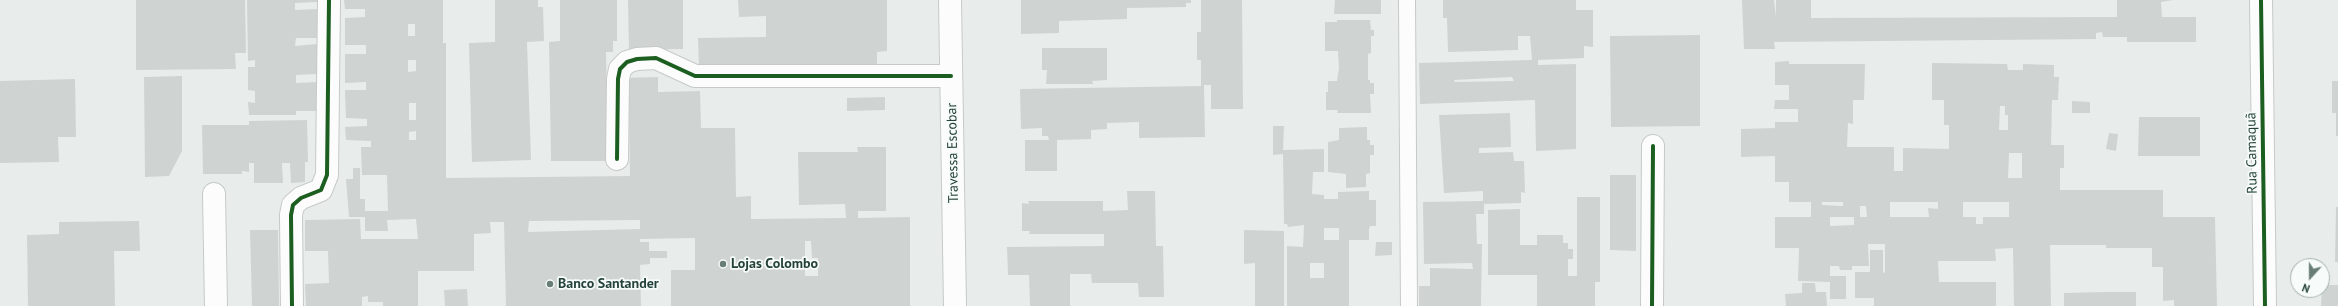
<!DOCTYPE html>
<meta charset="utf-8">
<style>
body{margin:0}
#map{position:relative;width:2338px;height:306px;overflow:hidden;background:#e8edeb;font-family:"PT Sans",sans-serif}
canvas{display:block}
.north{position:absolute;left:2290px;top:258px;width:40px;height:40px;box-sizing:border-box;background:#f7fbf9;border:1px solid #a3b1ad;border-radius:50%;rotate:201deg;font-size:11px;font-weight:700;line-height:16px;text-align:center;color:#24423a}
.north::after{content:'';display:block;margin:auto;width:14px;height:18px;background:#697e78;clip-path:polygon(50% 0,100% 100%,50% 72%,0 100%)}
</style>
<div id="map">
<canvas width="2338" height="306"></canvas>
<div class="north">N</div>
</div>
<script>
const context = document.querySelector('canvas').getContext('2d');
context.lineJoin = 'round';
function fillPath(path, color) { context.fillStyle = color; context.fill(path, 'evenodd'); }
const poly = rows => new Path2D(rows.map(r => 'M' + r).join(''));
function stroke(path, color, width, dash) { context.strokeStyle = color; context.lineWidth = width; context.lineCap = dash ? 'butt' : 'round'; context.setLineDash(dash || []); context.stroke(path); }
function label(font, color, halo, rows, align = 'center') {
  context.font = font + ' "PT Sans",sans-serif'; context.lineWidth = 3.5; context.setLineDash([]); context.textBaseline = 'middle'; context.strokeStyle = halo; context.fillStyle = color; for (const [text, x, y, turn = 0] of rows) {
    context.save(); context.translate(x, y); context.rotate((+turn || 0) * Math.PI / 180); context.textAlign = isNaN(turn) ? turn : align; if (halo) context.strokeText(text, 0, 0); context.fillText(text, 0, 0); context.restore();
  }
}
fillPath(poly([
 [136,0,245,0,246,53,235,53,236,69,136,70],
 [247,0,317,0,317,2,295,3,295,10,317,9,317,38,296,38,295,46,317,44,317,74,296,75,296,83,318,82,318,111,296,111,296,115,249,115,248,102,255,103,255,91,248,90,248,67,255,67,255,60,248,61],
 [344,0,443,0,443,43,446,43,446,178,630,176,629,110,625,110,624,78,658,77,658,92,700,91,701,128,735,128,736,197,751,196,751,219,846,218,845,204,799,205,798,152,858,152,857,147,886,147,886,211,858,211,858,218,910,217,910,306,671,306,671,270,695,270,695,238,640,239,640,242,649,242,649,251,667,251,667,258,650,258,650,264,640,265,641,306,506,306,504,222,490,222,491,233,474,234,474,271,418,271,418,306,383,306,383,302,368,302,368,296,362,297,362,306,306,306,305,284,329,283,328,251,305,251,305,220,360,219,361,239,418,239,416,219,387,220,388,231,365,231,365,217,349,217,346,179,353,179,353,168,360,168,360,199,365,199,365,211,388,211,387,175,362,175,361,147,371,147,371,141,346,140,345,127,367,126,367,119,346,118,345,90,366,90,366,82,345,83,345,54,366,54,366,45,345,45,345,18,365,17,365,9,345,9],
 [408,24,415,24,415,36,408,36],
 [408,60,416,60,416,71,408,72],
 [409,103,416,103,416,120,409,120],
 [416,131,416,140,409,140,409,132],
 [640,220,640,229,528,232,529,221],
 [805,241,811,241,812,258,818,258,818,276,805,276],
 [495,0,538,0,538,7,543,7,544,41,527,42,531,160,472,162,469,43,495,42],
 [560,0,617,0,617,41,613,41,613,52,606,52,608,161,551,161,549,42,560,41],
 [628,0,683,0,683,49,629,50],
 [738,0,887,0,887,51,877,52,877,64,699,68,698,38,766,37,766,16,739,17],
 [1021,0,1191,0,1191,3,1186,3,1186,7,1127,8,1127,19,1059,21,1059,33,1021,34],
 [1201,0,1242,0,1243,109,1211,109,1211,85,1204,85,1205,137,1139,138,1139,122,1107,123,1107,129,1091,130,1091,139,1057,140,1057,171,1025,171,1025,140,1049,140,1048,136,1042,136,1042,128,1021,129,1020,89,1201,86,1201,60,1197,60,1197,32,1201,32],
 [1335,0,1381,0,1381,14,1334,14],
 [1443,0,1576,0,1576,10,1593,10,1593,47,1584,46,1584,58,1538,60,1538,65,1576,64,1576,149,1536,151,1535,100,1420,104,1419,63,1532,60,1530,36,1518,36,1518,50,1448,52,1447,18,1443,18],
 [1512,77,1514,81,1455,82,1454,80],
 [1742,0,1774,0,1776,17,1776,0,1811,0,1811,18,2117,17,2117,0,2173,0,2161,2,2162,17,2196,17,2196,42,2127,42,2127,37,2103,37,2102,32,2096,33,2096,39,1774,42,1775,49,1744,49],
 [1337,20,1370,20,1371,30,1374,30,1374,36,1371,36,1371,53,1368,54,1368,80,1370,80,1370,83,1374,83,1374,94,1370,94,1371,113,1337,113,1338,110,1326,110,1326,92,1328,92,1328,81,1337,81,1339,68,1338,51,1325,51,1325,22,1337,22],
 [1700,35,1700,126,1611,127,1610,36],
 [1042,48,1107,48,1107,80,1092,81,1093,84,1046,84,1047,70,1042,70],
 [1789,61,1789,64,1865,64,1864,100,1853,100,1853,124,1848,123,1847,147,1894,147,1894,171,1903,171,1903,148,1949,149,1949,125,1944,125,1944,100,1932,100,1932,63,2007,64,2008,70,2023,70,2023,64,2054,65,2054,77,2059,77,2058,100,2052,100,2051,145,2064,145,2064,168,2060,168,2060,190,2163,190,2163,217,2215,217,2217,306,2174,306,2174,300,2163,301,2163,267,2152,267,2152,248,2106,248,2106,245,2050,245,2051,306,2014,306,2013,248,1995,249,1996,261,1938,261,1939,282,1996,282,1996,306,1874,306,1874,298,1855,298,1855,272,1870,272,1870,250,1883,250,1883,273,1885,272,1885,244,1868,244,1869,266,1852,266,1852,270,1840,270,1839,266,1830,266,1830,276,1846,276,1846,299,1830,299,1830,282,1798,281,1799,248,1775,248,1775,217,1811,217,1811,202,1789,202,1789,182,1775,182,1775,156,1741,157,1741,129,1775,128,1775,122,1798,122,1798,109,1774,109,1775,100,1789,100,1789,85,1775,85,1775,62],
 [2000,106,2005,106,2005,115,2008,115,2008,130,1999,130],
 [2009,153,2022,153,2022,178,2008,178],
 [1822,202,1843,202,1843,206,1822,205],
 [1890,202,1938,202,1938,209,1928,208,1929,217,1890,217],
 [1963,202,2009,202,2009,217,1983,217,1983,224,1976,224,1976,217,1963,217],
 [1860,206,1866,206,1867,217,1860,217],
 [1830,217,1854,217,1854,225,1830,226],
 [182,76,182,151,169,176,145,177,144,77],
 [75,79,76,137,58,137,59,162,0,163,0,81],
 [2332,81,2338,81,2338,136,2336,136,2336,113,2332,113],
 [885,97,885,110,847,111,847,98],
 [2072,101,2090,102,2090,113,2072,113],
 [1510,113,1511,147,1479,148,1479,153,1513,152,1514,161,1524,161,1525,193,1521,192,1521,203,1484,204,1484,214,1476,214,1477,244,1482,244,1481,306,1419,306,1419,286,1430,286,1430,268,1473,269,1472,263,1424,264,1423,202,1483,201,1483,191,1444,193,1439,115],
 [2139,117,2200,117,2200,156,2138,156],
 [307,120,308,162,305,162,305,182,291,183,290,163,282,163,283,183,254,183,254,163,249,163,249,172,242,171,242,174,203,174,202,125,249,125,249,121],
 [1273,126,1284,126,1283,150,1324,149,1324,172,1313,172,1312,194,1324,195,1324,199,1338,199,1338,192,1369,191,1369,200,1376,200,1376,226,1370,226,1369,229,1369,240,1349,240,1349,306,1287,306,1287,246,1303,247,1304,225,1288,227,1287,224,1284,224,1283,154,1273,155],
 [1324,228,1339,228,1339,240,1324,240],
 [1310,263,1324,263,1324,278,1310,278],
 [1367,127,1367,140,1370,140,1370,145,1374,145,1374,155,1370,155,1370,173,1366,174,1366,187,1346,188,1346,174,1328,172,1328,142,1339,140,1339,128],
 [2109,133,2118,134,2116,151,2106,149],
 [1610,175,1636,175,1636,251,1610,250],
 [1127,191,1155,191,1156,246,1163,246,1164,297,1139,297,1138,283,1092,283,1091,274,1070,274,1070,306,1030,306,1029,275,1008,275,1007,247,1104,246,1104,234,1029,234,1030,231,1022,231,1022,203,1029,204,1028,201,1103,201,1103,211,1128,210],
 [1577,197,1600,197,1600,282,1595,282,1595,306,1537,306,1537,275,1488,275,1488,210,1520,209,1520,245,1537,245,1537,235,1563,235,1563,243,1568,243,1568,249,1573,249,1573,259,1568,259,1568,276,1577,276],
 [2336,207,2338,207,2338,262,2335,262],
 [139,221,140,251,114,251,115,306,28,306,27,235,59,234,59,222],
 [250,230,278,230,279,306,252,306],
 [1244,230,1284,231,1284,306,1255,306,1255,263,1244,264],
 [1376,242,1392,242,1392,255,1375,256],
 [1802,283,1815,283,1816,292,1826,292,1827,306,1786,306,1785,294,1802,293],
 [2322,285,2338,285,2338,306,2321,306],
 [467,289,468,306,445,306,444,290],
 [2106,292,2136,292,2136,306,2064,306,2064,293]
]), '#cfd4d2');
const service = poly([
 [1407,0,1409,306]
]);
const minor = poly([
 [617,159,618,79,620,69,627,62,637,59,656,58,695,76,951,76],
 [214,194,216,306],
 [292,306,291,215,293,205,301,198,321,190,327,175,329,0],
 [1652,306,1653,146]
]);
const tertiary = poly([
 [950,0,955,306],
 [2261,0,2265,306]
]);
stroke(service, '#c5cac8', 18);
stroke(minor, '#c5cac8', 24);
stroke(tertiary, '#c5cac8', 24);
stroke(service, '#fcfcfc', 16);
stroke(minor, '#fcfcfc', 22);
stroke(tertiary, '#fcfcfc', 22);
stroke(poly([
 [2261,0,2265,306],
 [617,159,618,79,620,69,627,62,637,59,656,58,695,76,951,76],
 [292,306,291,215,293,205,301,198,321,190,327,175,329,0],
 [1652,306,1653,146]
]), '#1b5e20', 4);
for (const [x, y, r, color] of [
 [723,264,4,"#697e78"],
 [550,284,4,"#697e78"]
]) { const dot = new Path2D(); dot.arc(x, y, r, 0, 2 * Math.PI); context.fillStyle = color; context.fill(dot); stroke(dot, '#f7fbf9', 1.5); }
label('14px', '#24423a', '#f7fbf9', [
 ["Travessa Escobar",953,153,-91],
 ["Rua Camaquã",2252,153,-91]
]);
label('bold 14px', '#24423a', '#f7fbf9', [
 ["Lojas Colombo",731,264],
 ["Banco Santander",558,284]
], 'left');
</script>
